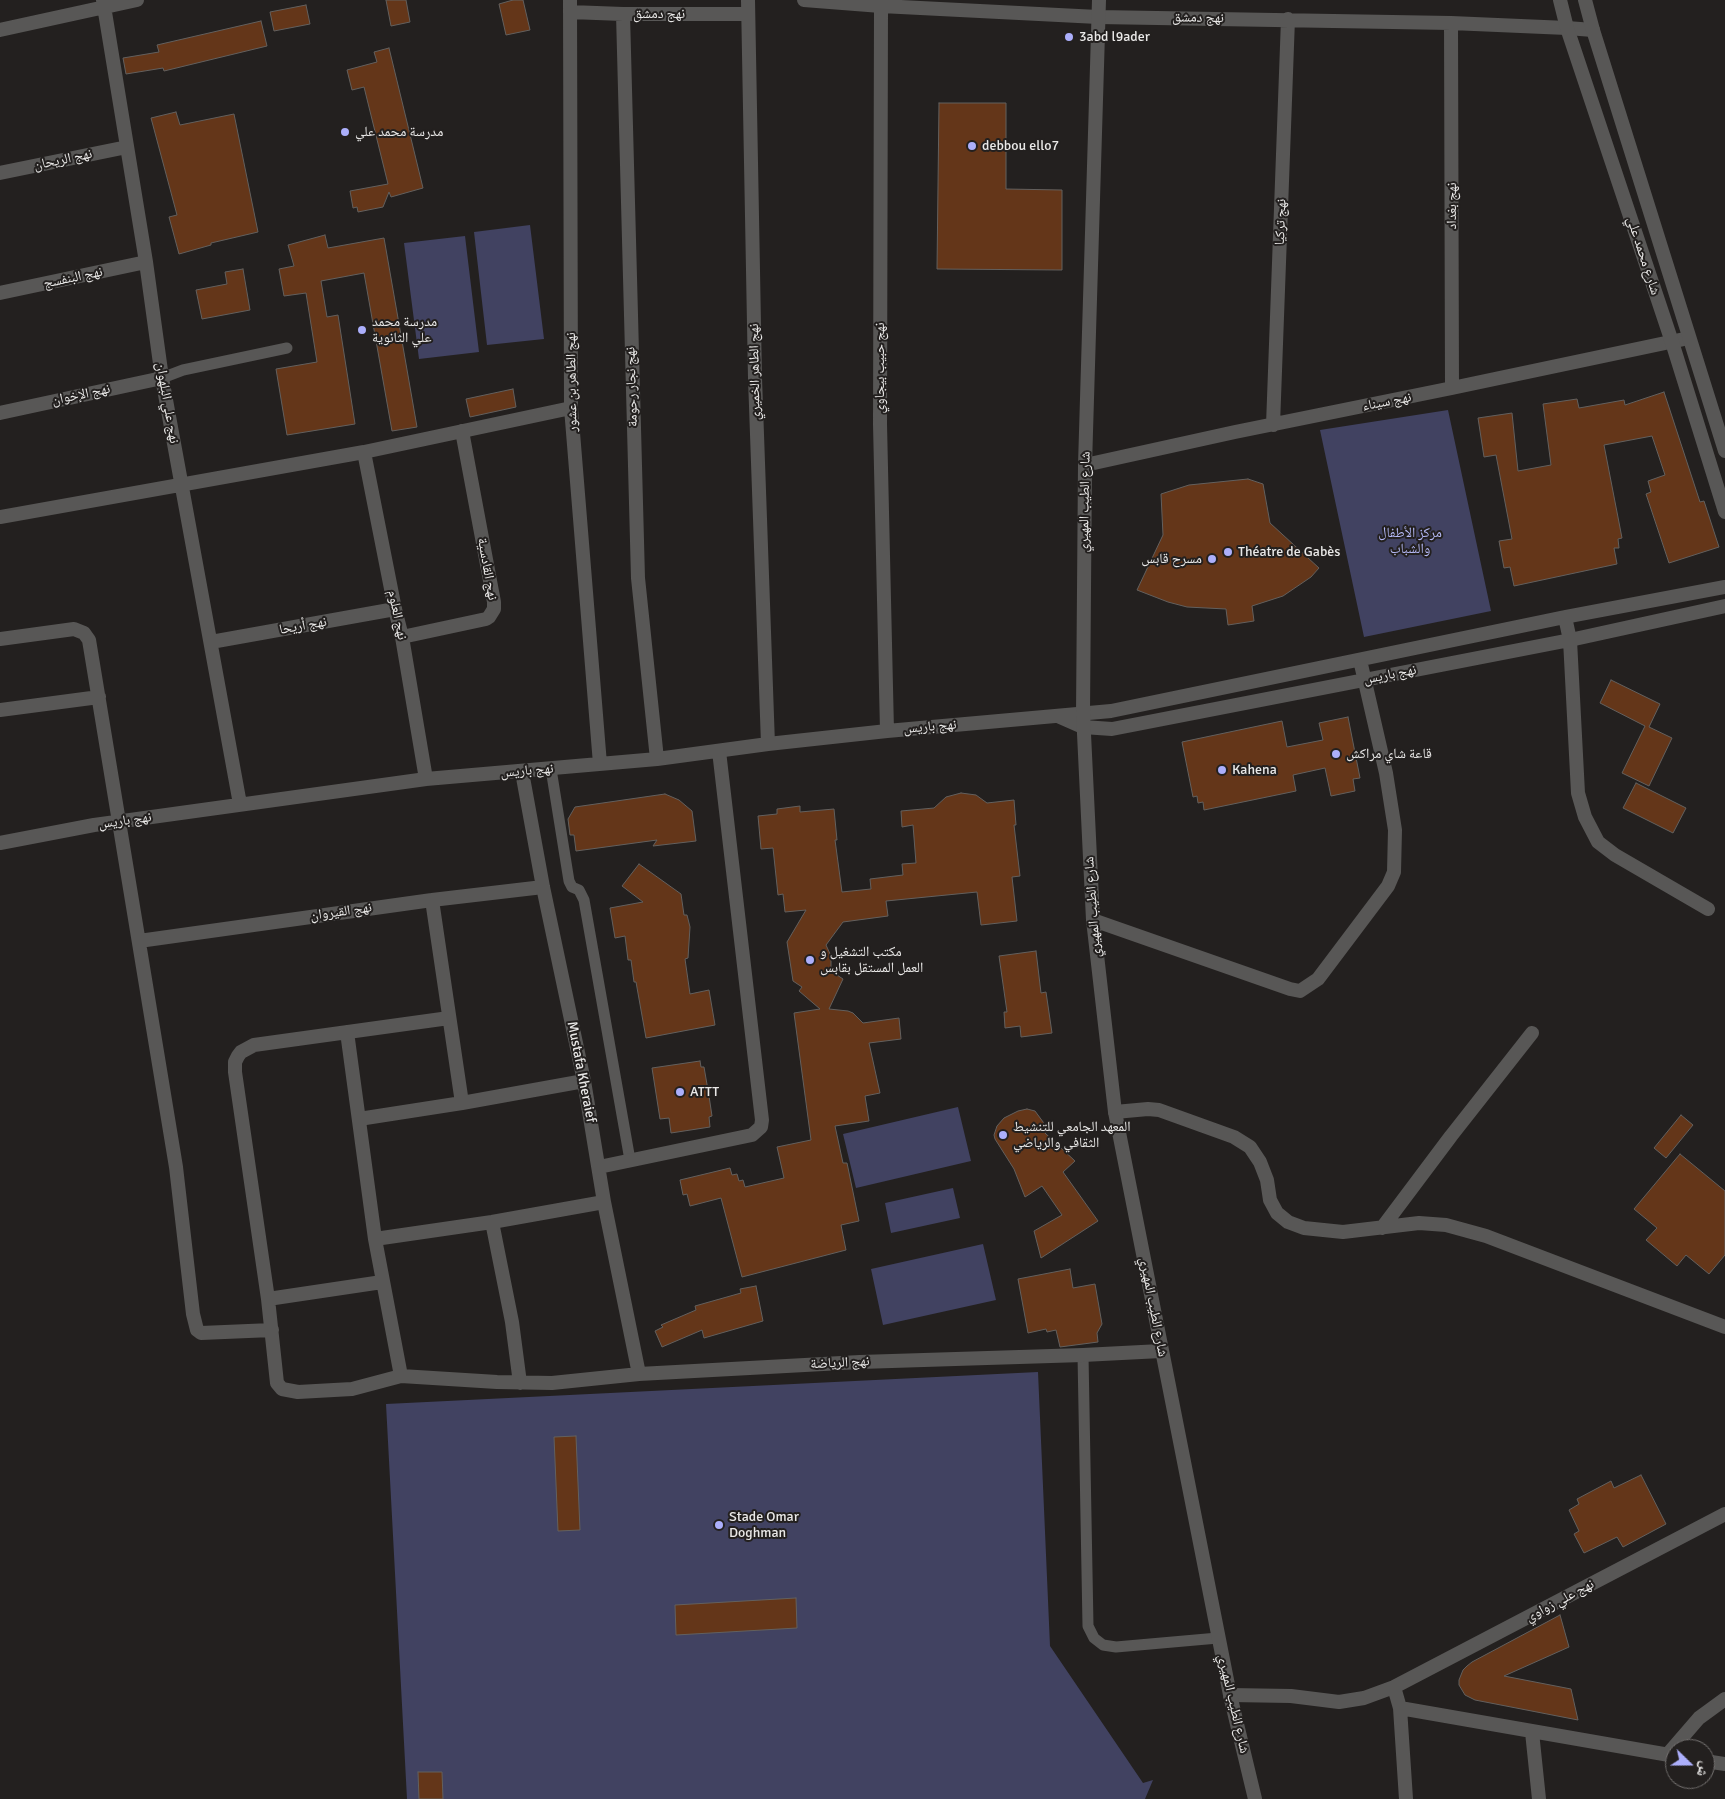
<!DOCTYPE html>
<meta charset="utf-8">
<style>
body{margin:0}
#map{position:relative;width:1725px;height:1799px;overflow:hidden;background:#23201f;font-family:Signika,"Noto Naskh Arabic",sans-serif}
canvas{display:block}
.north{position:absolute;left:1665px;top:1739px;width:50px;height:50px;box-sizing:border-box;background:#23201f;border:1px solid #73706f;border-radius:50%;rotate:112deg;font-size:14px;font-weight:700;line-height:20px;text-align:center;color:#eae9e8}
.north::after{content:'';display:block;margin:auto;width:18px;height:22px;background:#acaffb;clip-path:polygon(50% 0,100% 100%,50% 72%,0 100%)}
</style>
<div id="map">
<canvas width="1725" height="1799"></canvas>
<div class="north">ش</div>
</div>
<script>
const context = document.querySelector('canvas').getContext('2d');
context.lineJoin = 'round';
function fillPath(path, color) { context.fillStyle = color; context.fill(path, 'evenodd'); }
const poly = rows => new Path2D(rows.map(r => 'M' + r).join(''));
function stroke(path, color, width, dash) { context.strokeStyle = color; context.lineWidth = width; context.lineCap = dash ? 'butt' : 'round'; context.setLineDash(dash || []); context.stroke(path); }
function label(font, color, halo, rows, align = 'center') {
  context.font = font + ' Signika,"Noto Naskh Arabic",sans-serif'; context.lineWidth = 4; context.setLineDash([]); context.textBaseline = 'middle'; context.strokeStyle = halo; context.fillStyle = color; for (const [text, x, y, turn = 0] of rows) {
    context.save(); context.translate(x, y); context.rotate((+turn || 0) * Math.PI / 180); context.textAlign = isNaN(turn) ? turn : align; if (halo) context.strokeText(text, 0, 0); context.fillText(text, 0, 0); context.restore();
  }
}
fillPath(poly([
 [530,225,544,339,487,345,474,232],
 [465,236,479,352,419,359,404,243],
 [1448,410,1491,611,1364,637,1320,430],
 [958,1107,971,1161,856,1188,843,1134],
 [953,1188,960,1218,891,1233,885,1203],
 [983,1244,996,1300,883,1325,871,1269],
 [1038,1372,1050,1646,1143,1783,1153,1780,1145,1799,407,1799,386,1404]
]), '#414261');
const building = poly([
 [386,0,406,0,410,22,391,26,386,0],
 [513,0,523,0,530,30,506,35,499,4,513,0],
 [306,5,310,24,274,31,270,12,306,5],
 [261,21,267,46,164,71,163,68,126,74,123,58,159,52,157,45,261,21],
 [389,48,423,188,391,197,389,192,383,207,358,212,357,207,353,208,350,191,388,184,364,87,352,90,347,70,377,62,374,52,389,48],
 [939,103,1006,103,1006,189,1062,190,1062,270,937,269,939,103],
 [176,112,180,125,234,114,258,232,211,243,211,245,179,254,169,217,177,215,151,118,176,112],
 [325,235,328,248,384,238,417,427,392,431,364,273,321,281,327,317,338,315,355,424,287,435,276,369,317,362,306,293,284,296,279,269,294,266,288,245,325,235],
 [243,269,250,310,202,319,196,290,227,284,225,272,243,269],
 [513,389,516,407,470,417,466,399,513,389],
 [1664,392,1700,502,1704,501,1719,547,1669,563,1646,494,1651,492,1648,481,1665,475,1652,436,1604,445,1622,538,1618,539,1619,548,1614,548,1617,564,1514,586,1510,567,1504,568,1499,541,1512,539,1496,455,1484,457,1478,418,1512,413,1518,471,1551,465,1543,404,1577,399,1579,408,1624,400,1625,405,1664,392],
 [1248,479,1263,484,1270,523,1319,568,1311,577,1283,596,1252,606,1254,621,1228,625,1226,609,1187,607,1168,602,1137,590,1163,535,1161,494,1189,485,1248,479],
 [1611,680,1660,704,1649,727,1672,738,1649,786,1622,773,1645,726,1600,703,1611,680],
 [1348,717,1360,778,1353,779,1355,791,1331,796,1325,768,1293,775,1296,791,1204,810,1203,802,1198,803,1197,796,1193,797,1182,742,1282,721,1287,747,1323,740,1319,723,1348,717],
 [1636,783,1686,808,1673,833,1623,808,1636,783],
 [961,793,976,795,987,803,1014,800,1016,825,1014,825,1020,876,1012,877,1017,921,981,925,977,892,886,901,888,916,843,922,826,945,831,956,831,971,843,979,829,1009,848,1011,853,1013,863,1023,899,1018,901,1039,869,1043,880,1093,865,1096,869,1121,835,1126,843,1163,847,1163,859,1221,841,1225,846,1250,742,1277,721,1198,690,1206,687,1194,683,1195,680,1180,730,1168,732,1175,737,1174,739,1181,743,1180,745,1187,784,1178,777,1147,811,1140,794,1013,820,1009,799,991,802,987,793,981,787,942,806,910,785,912,783,894,778,895,773,848,761,849,758,816,777,814,777,809,800,806,800,812,834,809,837,840,835,840,842,892,871,889,870,879,903,875,902,864,916,863,913,825,902,827,901,811,934,808,946,797,961,793],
 [665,794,679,800,692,811,696,841,653,846,657,840,576,851,574,835,570,835,568,819,575,807,665,794],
 [639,864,681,894,684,915,687,915,690,927,688,958,685,959,690,994,709,990,715,1025,646,1038,636,982,634,982,631,960,628,960,625,936,615,938,610,908,643,902,622,886,639,864],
 [1036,951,1041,993,1046,992,1052,1033,1021,1037,1020,1026,1005,1028,1004,1012,1007,1012,999,956,1036,951],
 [700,1061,701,1067,704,1067,709,1096,712,1116,709,1117,710,1127,671,1133,669,1118,660,1119,652,1068,700,1061],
 [1027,1109,1035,1111,1049,1130,1045,1133,1075,1161,1063,1172,1098,1221,1041,1258,1034,1231,1062,1215,1042,1186,1025,1197,1014,1169,995,1139,994,1135,997,1126,1004,1118,1018,1111,1027,1109],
 [1681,1115,1693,1125,1666,1158,1654,1148,1681,1115],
 [1680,1154,1725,1191,1725,1255,1709,1274,1686,1255,1677,1266,1646,1240,1657,1228,1634,1209,1680,1154],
 [1070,1269,1073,1288,1095,1284,1102,1324,1097,1333,1098,1342,1060,1347,1056,1330,1047,1332,1046,1329,1028,1333,1018,1279,1070,1269],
 [756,1286,763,1321,704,1338,702,1330,662,1347,655,1331,663,1327,661,1325,696,1310,695,1306,741,1293,740,1289,756,1286],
 [576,1436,580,1530,558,1531,554,1437,576,1436],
 [1641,1475,1666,1524,1623,1547,1617,1537,1584,1553,1574,1534,1579,1531,1569,1510,1579,1504,1577,1499,1611,1481,1614,1488,1641,1475],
 [796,1598,797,1628,676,1635,675,1605,796,1598],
 [1560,1615,1569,1647,1504,1676,1571,1689,1578,1720,1475,1700,1465,1695,1459,1685,1459,1680,1463,1670,1467,1666,1472,1662,1560,1615],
 [418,1772,442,1772,443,1799,419,1799,418,1772]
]);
fillPath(building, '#643619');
stroke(building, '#63605e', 1);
stroke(poly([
 [162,378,183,370,287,348],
 [551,769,569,881,572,887,579,890,584,900,630,1160],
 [1083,1355,1088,1626,1094,1638,1103,1645,1116,1647,1218,1638]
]), '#585756', 11);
stroke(poly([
 [103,0,146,262,162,378,240,804],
 [570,0,571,408,600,764],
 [748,0,755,378,768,744],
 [804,0,881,6,1098,17,1451,23,1567,28,1593,30],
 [881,6,880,424,887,731],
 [570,12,623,14,748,14],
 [623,14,638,578,657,759],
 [1451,23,1452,388],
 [0,30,137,0],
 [0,173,127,147],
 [0,293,146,262],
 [0,413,162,378],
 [1273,425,1288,19],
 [364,452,395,609,402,637,426,779],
 [1085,465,1235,432,1452,388,1689,338],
 [0,517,364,452,571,408],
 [1565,617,1570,640,1578,793,1585,817,1598,842,1615,855,1708,909],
 [402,637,486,619,489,617,494,609,494,602,462,431],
 [0,639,74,629,84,633,89,640,176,1167,193,1314,197,1330,201,1333,272,1330],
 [211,642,395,609],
 [0,710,99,697],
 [1058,716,1083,727,1112,729,1570,640,1725,606],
 [522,772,543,887,584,1081,604,1202,639,1374],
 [0,843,94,825,426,779,657,759,768,744,887,731,1111,711,1565,617,1725,587],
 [432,900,462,1103],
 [1093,920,1290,989,1300,991,1318,979,1388,886,1394,872,1395,830,1386,773,1360,660],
 [139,941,432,900,543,887],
 [449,1018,254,1045,241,1052,238,1056,235,1062,235,1072,268,1299,277,1383,282,1389,298,1392,352,1389,401,1376,497,1382,552,1383,639,1374,860,1362,1083,1355,1161,1351],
 [347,1032,375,1239,401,1376],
 [1115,1112,1148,1109,1159,1110,1234,1137,1250,1147,1260,1162,1267,1180,1270,1200,1277,1213,1288,1222,1304,1228,1343,1232,1419,1223,1446,1225,1486,1236,1725,1327],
 [359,1119,462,1103,584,1081],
 [599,1167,752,1135,761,1127,762,1120,719,751],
 [492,1222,512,1322,520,1383],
 [1382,1228,1451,1136,1532,1033],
 [375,1239,492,1222,604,1202],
 [268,1299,382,1282],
 [1394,1687,1400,1708,1675,1756],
 [1230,1695,1291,1696,1339,1702,1364,1698,1394,1687,1725,1514],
 [1400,1708,1406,1799],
 [1532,1732,1539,1799],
 [1667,1755,1699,1718,1725,1699],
 [1705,1761,1725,1764]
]), '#585756', 14);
stroke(poly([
 [1099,0,1085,465,1083,713,1093,920,1115,1112,1230,1695,1255,1799],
 [1560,0,1567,28,1672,342,1725,512],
 [1585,0,1593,30,1725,451]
]), '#585756', 14);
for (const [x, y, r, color] of [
 [1069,37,5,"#acaffb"],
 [345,132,5,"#acaffb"],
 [972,146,5,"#acaffb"],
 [362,330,5,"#acaffb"],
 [1228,552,5,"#acaffb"],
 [1212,559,5,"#acaffb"],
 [1336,754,5,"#acaffb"],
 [1222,770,5,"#acaffb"],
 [810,960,5,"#acaffb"],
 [680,1092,5,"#acaffb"],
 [1003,1135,5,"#acaffb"],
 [719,1525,5,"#acaffb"]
]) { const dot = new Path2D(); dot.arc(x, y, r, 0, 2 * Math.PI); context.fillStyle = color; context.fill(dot); stroke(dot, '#23201f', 2); }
label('14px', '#eae9e8', '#23201f', [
 ["نهج دمشق",659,14],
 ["نهج دمشق",1198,18,1],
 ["نهج الريحان",63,160,-12],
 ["نهج بغداد",1452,206,-90],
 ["نهج تركيا",1281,222,-88],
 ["شارع محمد علي",1643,256,72],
 ["نهج البنفسج",73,278,-12],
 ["نهج حبيب بيجاوي",880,368,-90],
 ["نهج الطاهر الخميري",755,372,-91],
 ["نهج الطاهر بن عشور",572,382,-91],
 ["نهج نجار رحومة",632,387,-92],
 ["نهج الإخوان",81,395,-12],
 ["نهج سيناء",1387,402,-11],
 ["نهج علي البلهوان",167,403,80],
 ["شارع الطيب المهيري",1085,502,-89],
 ["نهج القادسية",487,569,80],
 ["نهج العلوم",397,615,78],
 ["نهج أريحا",303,626,-10],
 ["نهج باريس",1390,675,-11],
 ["نهج باريس",930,727,-5],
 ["نهج باريس",527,771,-5],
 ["نهج باريس",125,821,-8],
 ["شارع الطيب المهيري",1093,907,-94],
 ["نهج القيروان",341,912,-8],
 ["Mustafa Kheraief",581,1072,79],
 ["شارع الطيب المهيري",1153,1307,79],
 ["نهج الرياضة",840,1363,-3],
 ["نهج علي زواوي",1560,1601,-28],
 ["شارع الطيب المهيري",1233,1704,77]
]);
label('14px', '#eae9e8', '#23201f', [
 ["3abd l9ader",1079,37],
 ["مدرسة محمد علي",355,132],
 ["debbou ello7",982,146],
 ["مدرسة محمد",372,322],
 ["علي الثانوية",372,338],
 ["Théatre de Gabès",1238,552],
 ["مسرح قابس",1202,559,"right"],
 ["قاعة شاي مراكش",1346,754],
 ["Kahena",1232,770],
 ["مكتب التشغيل و",820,952],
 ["العمل المستقل بقابس",820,968],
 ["ATTT",690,1092],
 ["المعهد الجامعي للتنشيط",1013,1127],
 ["الثقافي والرياضي",1013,1143],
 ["Stade Omar",729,1517],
 ["Doghman",729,1533]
], 'left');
label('14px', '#b5b9f6', '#23201f', [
 ["مركز الأطفال",1410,533],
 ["والشباب",1410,549]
]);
</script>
